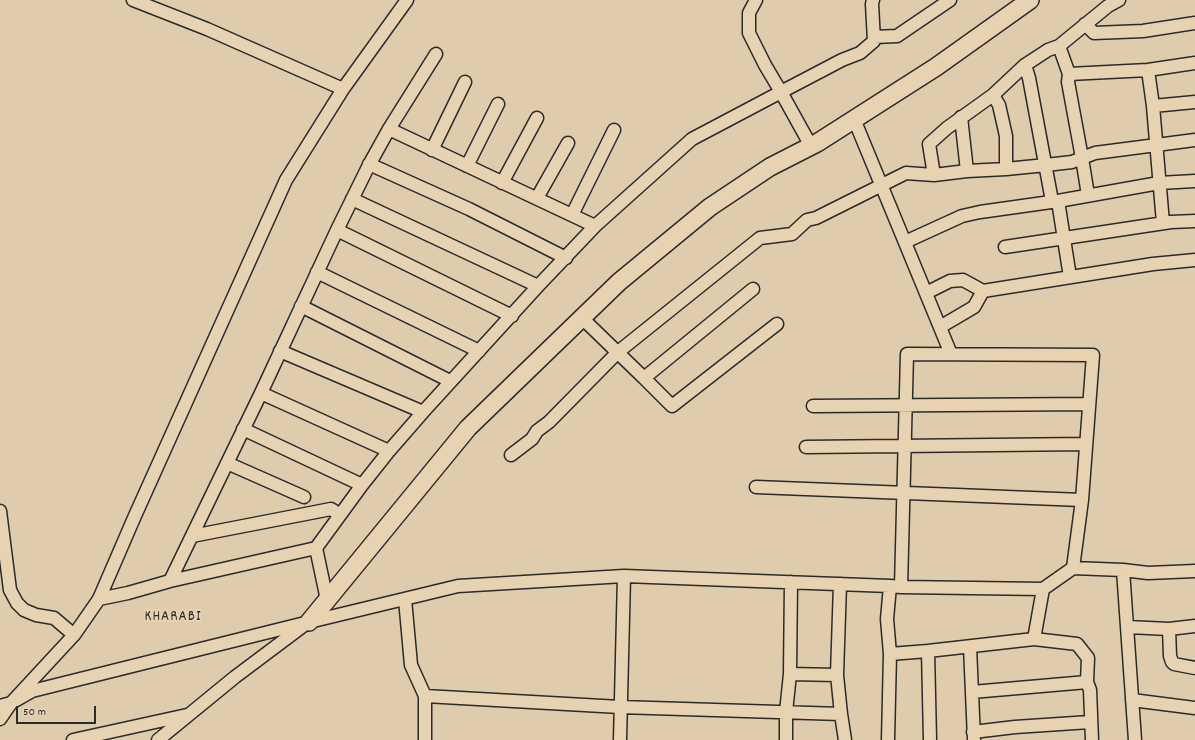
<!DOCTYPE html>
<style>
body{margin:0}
#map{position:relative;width:1195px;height:740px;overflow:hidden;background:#dfccac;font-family:Dekko,sans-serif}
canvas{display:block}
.scale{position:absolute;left:16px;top:706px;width:80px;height:18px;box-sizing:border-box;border:2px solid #2b2b2b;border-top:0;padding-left:5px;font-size:12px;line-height:14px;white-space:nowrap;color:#2b2b2b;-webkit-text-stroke:3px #e7d3b1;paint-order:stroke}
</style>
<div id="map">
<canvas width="1195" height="740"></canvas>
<div class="scale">50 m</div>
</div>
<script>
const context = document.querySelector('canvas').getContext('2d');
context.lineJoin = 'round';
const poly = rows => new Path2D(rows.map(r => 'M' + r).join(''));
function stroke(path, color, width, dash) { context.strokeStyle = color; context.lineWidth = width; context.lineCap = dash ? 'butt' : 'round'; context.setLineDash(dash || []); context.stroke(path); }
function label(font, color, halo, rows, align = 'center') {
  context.font = font + ' Dekko,sans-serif'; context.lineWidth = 4; context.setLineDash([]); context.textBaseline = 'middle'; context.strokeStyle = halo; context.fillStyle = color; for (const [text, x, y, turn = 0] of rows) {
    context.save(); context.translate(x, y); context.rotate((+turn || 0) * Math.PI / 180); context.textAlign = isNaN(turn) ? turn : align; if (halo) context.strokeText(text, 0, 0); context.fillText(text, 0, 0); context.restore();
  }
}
const street = poly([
 [133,0,207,29,343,89],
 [756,0,749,13,749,33,765,65,781,92,842,60,860,53,874,41,872,4,873,0],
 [1085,24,1094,33,1143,31,1195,23],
 [874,37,897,36,950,0],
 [1059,46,1069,74,1068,82,1082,158,1088,195],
 [1025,65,1029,78,1052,201],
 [1148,70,1153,106,1163,223],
 [1069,74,1148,70,1195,63],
 [993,95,999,105,1006,136,1006,169],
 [1153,106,1195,102],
 [961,117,967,171],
 [854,119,951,354],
 [389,129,436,54],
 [432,150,465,82],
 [369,164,469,209,566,258],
 [467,166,498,104],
 [934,175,929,144,947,128,993,95,1025,65,1048,50,1059,46,1108,6,1119,0],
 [502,183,537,118],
 [537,198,568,143],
 [352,199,538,286],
 [1058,201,1070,277],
 [572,215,614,130],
 [595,226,692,139,781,92,811,146],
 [337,230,512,316],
 [905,242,962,216,980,212,1058,201,1159,183,1195,181],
 [1005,247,1171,222,1195,221],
 [317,272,479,351],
 [753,289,644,378,672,406,777,324],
 [926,293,950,281,963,280,983,291],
 [301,306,450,381],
 [582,318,644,378],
 [940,327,974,307,983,291,1153,264,1195,260],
 [280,351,423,412],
 [261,393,389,451],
 [813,406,1089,404],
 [243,429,362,485],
 [806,447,1086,444],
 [511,455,532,439,537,431,549,422,618,352,760,238,792,234,807,220,816,218,906,173,934,175,967,171,1006,169,1046,165,1072,162,1095,153,1195,140],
 [227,463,304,497],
 [756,487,1082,500],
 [0,511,10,590,17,603,24,610,36,615,54,618,74,635],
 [192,536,331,509,340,515],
 [316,548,362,485,389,451,423,412,538,286,595,226,389,129,369,165,337,230,261,393,170,581,316,548,327,600],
 [1123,570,1135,740],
 [840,584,837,675,841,714],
 [901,587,907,354,1093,355,1082,500,1073,568],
 [99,599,128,593,170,581],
 [405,599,411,665,425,696,620,707,841,714,845,740],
 [1128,627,1169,629,1195,626],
 [1169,629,1170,656,1172,662,1174,664,1195,668],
 [1034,639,1077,644,1088,658,1087,682,1090,690,1092,740],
 [970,647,974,739],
 [890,654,928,651],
 [790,674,837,675],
 [972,692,1087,682],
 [425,696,425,740],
 [1132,700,1195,708],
 [0,706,11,703,32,691,309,622,458,586,624,576,890,586,901,587,1043,589,1073,568,1123,570,1148,573,1195,571],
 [0,719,11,703,74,635,99,599,134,518,286,180,343,89,407,0],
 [973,732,1015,727,1090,722],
 [73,740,187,715],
 [158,740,235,677,303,626],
 [620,740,624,576],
 [786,740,786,712,790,674,791,582],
 [888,740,890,654,887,619,890,586],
 [930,740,928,651,1034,639,1043,589]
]);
const secondary = poly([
 [309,622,468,428,619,282,710,207,770,167,817,143,936,67,1030,0]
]);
stroke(street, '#2b2b2b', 15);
stroke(secondary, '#2b2b2b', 20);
stroke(street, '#e7d3b1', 12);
stroke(secondary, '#e7d3b1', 17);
context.letterSpacing = '1px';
label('15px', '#2b2b2b', '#e7d3b1', [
 ["KHARABI",173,618]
]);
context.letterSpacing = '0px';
</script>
